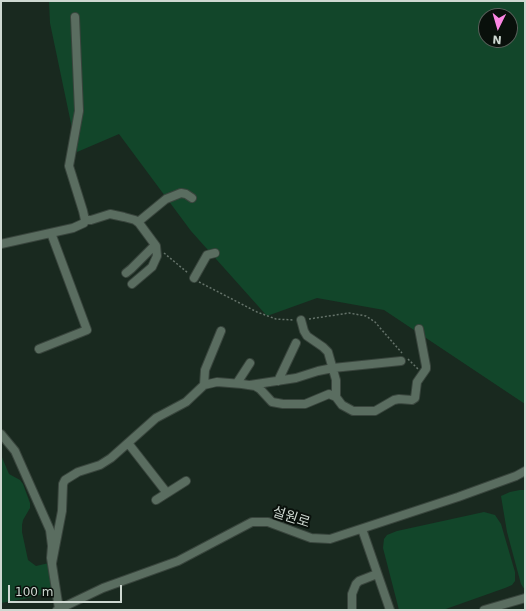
<!DOCTYPE html>
<meta charset="utf-8">
<style>
body{margin:0}
#map{position:relative;width:526px;height:611px;overflow:hidden;background:#19291f;font-family:"DejaVu Sans",sans-serif}
canvas{display:block}
.frame{position:absolute;inset:0;border:2px solid #ced8d1;pointer-events:none}
.north{position:absolute;left:478px;top:8px;width:40px;height:40px;box-sizing:border-box;background:#09100b;border:1px solid #58605a;border-radius:50%;rotate:185deg;font-size:11px;font-weight:700;line-height:16px;text-align:center;color:#ced8d1}
.north::after{content:'';display:block;margin:auto;width:14px;height:18px;background:#fc86e3;clip-path:polygon(50% 0,100% 100%,50% 72%,0 100%)}
.scale{position:absolute;left:8px;top:585px;width:114px;height:18px;box-sizing:border-box;border:2px solid #ced8d1;border-top:0;padding-left:5px;font-size:12px;line-height:14px;white-space:nowrap;color:#ced8d1;-webkit-text-stroke:3px #09100b;paint-order:stroke}
</style>
<div id="map">
<canvas width="526" height="611"></canvas>
<div class="frame"></div>
<div class="north">N</div>
<div class="scale">100 m</div>
</div>
<script>
const context = document.querySelector('canvas').getContext('2d');
context.lineJoin = 'round';
function fillPath(path, color) { context.fillStyle = color; context.fill(path, 'evenodd'); }
const poly = rows => new Path2D(rows.map(r => 'M' + r).join(''));
function stroke(path, color, width, dash) { context.strokeStyle = color; context.lineWidth = width; context.lineCap = dash ? 'butt' : 'round'; context.setLineDash(dash || []); context.stroke(path); }
function label(font, color, halo, rows, align = 'center') {
  context.font = font + ' "DejaVu Sans","Noto Sans KR",sans-serif'; context.lineWidth = 4; context.setLineDash([]); context.textBaseline = 'middle'; context.strokeStyle = halo; context.fillStyle = color; for (const [text, x, y, turn = 0] of rows) {
    context.save(); context.translate(x, y); context.rotate((+turn || 0) * Math.PI / 180); context.textAlign = isNaN(turn) ? turn : align; if (halo) context.strokeText(text, 0, 0); context.fillText(text, 0, 0); context.restore();
  }
}
fillPath(poly([
 [49,1,525,1,525,404,384,310,317,298,267,316,191,231,119,134,77,152,50,23],
 [486,16,510,16,510,40,486,40],
 [1,455,9,474,20,480,23,484,30,503,30,508,23,520,22,525,22,532,28,560,36,566,49,563,54,591,24,599,1,603],
 [520,490,525,490,525,590,521,584,507,532,501,496,510,492],
 [484,512,495,515,501,524,515,572,515,581,512,585,505,588,443,610,399,610,383,548,384,539,387,535,397,531]
]), '#12462a');
const minor = poly([
 [85,220,91,220,110,214,124,217,135,220,139,223,156,246,157,256,152,267,132,284],
 [138,222,166,199,181,193,186,194,192,198],
 [1,244,73,228,84,223,85,220,83,211,69,166,79,111,75,17],
 [126,273,131,269,155,245],
 [194,278,207,255,215,253],
 [301,320,304,331,307,336,323,347,328,352,336,380,336,397],
 [39,349,87,330,51,233],
 [278,381,296,343],
 [237,383,250,363],
 [204,385,205,370,221,331],
 [250,385,296,378,318,371,333,368,401,361],
 [1,434,15,451,50,530,52,546,51,558,59,609],
 [128,443,167,493],
 [156,500,186,481],
 [362,529,390,610],
 [52,563,62,511,63,484,65,480,78,472,100,465,111,458,156,418,186,402,204,385,217,382,242,384,255,386,260,389,272,402,283,404,305,404,329,394,336,397,342,405,353,411,375,411,394,400,399,399,412,400,415,398,417,382,426,369,426,366,419,329],
 [57,610,103,588,178,561,252,522,268,522,311,538,330,539,458,497,516,476,525,471],
 [352,610,352,594,356,584,359,581,377,574],
 [484,610,525,598]
]);
stroke(minor, '#39453d', 10);
stroke(poly([
 [164,253,188,273],
 [199,282,257,312,276,319,293,320],
 [309,319,349,313,366,316,375,322,402,353],
 [408,359,418,369]
]), '#65736a', 1.5, [2, 2]);
stroke(minor, '#5a6d60', 8);
label('14px', '#ced8d1', '#09100b', [
 ["설원로",291,518,18]
]);
</script>
